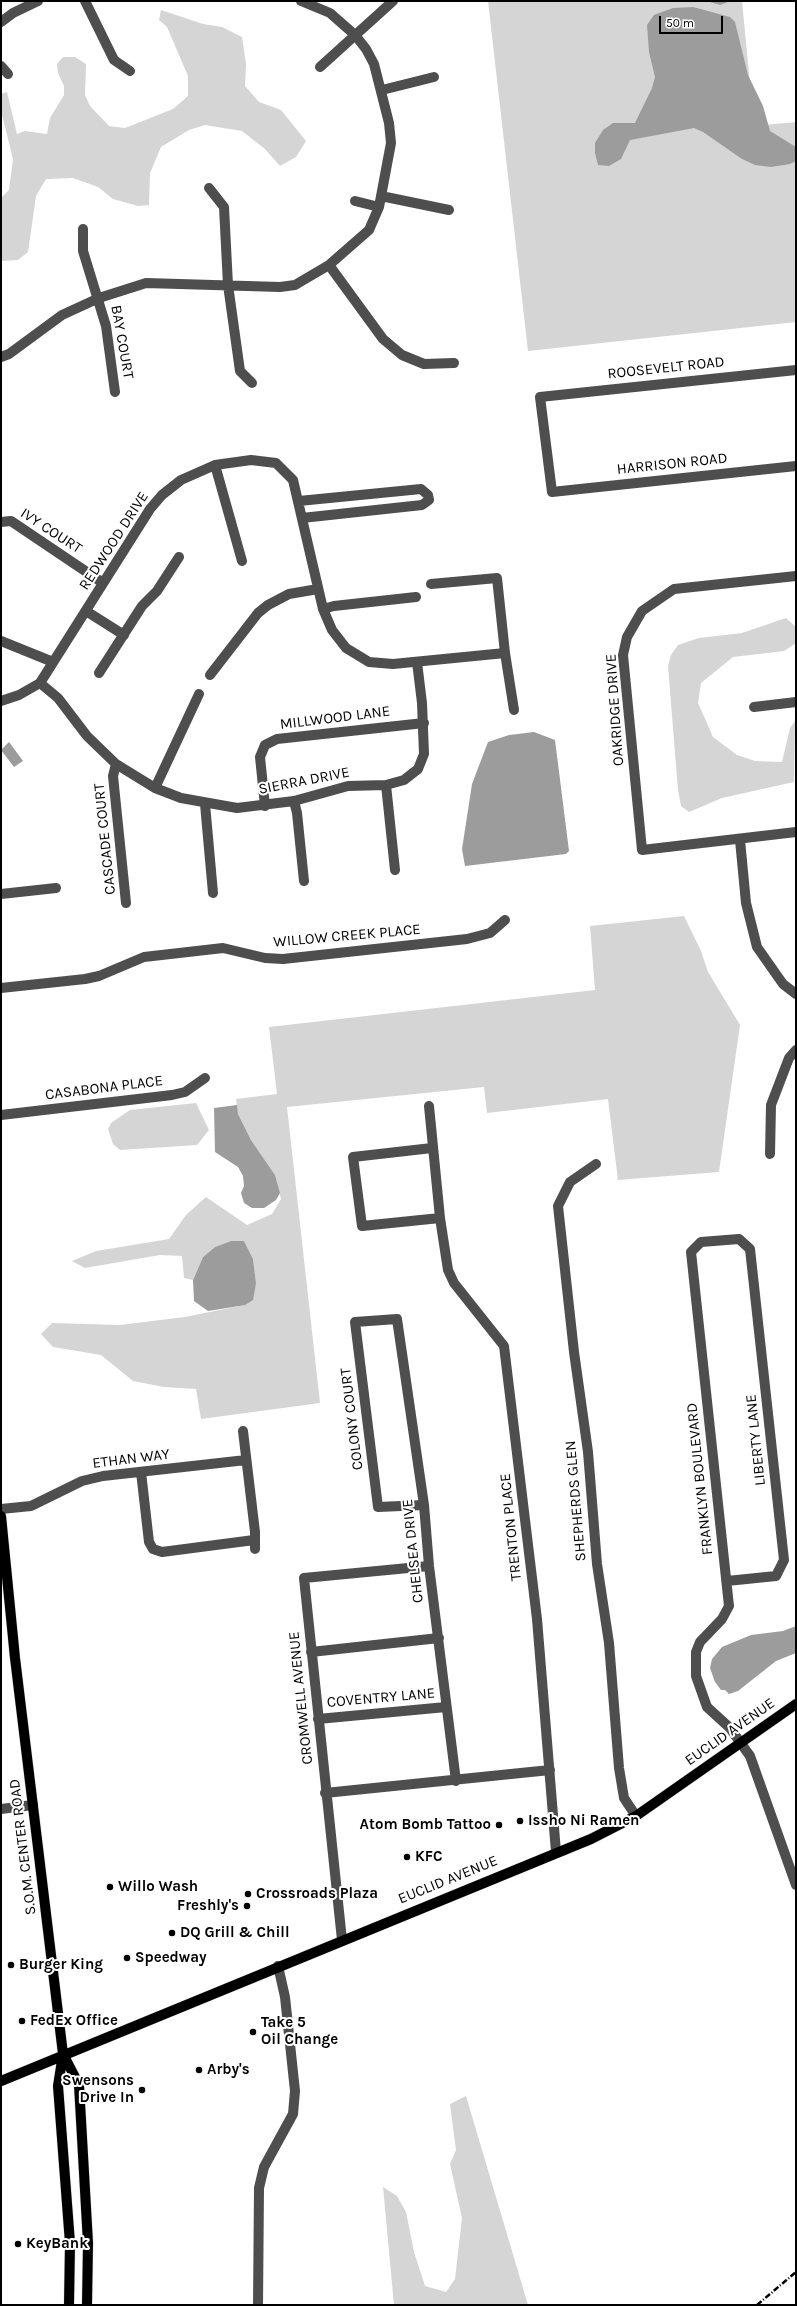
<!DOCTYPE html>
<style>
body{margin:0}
#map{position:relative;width:797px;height:2306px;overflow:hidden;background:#fff;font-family:Karla,sans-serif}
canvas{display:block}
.frame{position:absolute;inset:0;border:2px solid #000;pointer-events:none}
.scale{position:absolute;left:659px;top:16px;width:64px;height:18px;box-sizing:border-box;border:2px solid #000;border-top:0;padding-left:5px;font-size:12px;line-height:14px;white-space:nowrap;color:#000;-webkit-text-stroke:3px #fff;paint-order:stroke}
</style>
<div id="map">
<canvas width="797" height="2306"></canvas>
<div class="frame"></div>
<div class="scale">50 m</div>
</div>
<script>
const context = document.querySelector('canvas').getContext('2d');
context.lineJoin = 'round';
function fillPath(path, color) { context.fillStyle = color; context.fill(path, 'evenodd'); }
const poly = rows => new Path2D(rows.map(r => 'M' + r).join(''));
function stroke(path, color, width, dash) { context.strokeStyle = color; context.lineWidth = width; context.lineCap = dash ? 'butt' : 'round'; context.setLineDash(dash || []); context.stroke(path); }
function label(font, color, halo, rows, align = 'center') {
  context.font = font + ' Karla,sans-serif'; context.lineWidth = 4; context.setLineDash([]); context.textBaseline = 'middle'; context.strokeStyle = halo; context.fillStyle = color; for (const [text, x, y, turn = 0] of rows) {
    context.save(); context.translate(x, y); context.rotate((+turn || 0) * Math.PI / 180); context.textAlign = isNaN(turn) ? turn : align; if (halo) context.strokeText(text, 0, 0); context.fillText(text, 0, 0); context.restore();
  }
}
fillPath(poly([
 [488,1,742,1,754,126,796,122,796,322,528,351],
 [161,10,203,24,222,27,242,37,246,64,245,86,259,102,281,110,306,141,296,157,280,166,265,149,242,131,205,125,189,130,161,147,150,173,149,205,138,206,113,199,98,187,73,178,46,179,36,196,28,252,18,260,1,261,1,198,9,190,13,159,1,111,1,94,7,92,17,134,25,131,47,134,50,118,64,95,64,86,58,73,57,64,63,57,75,57,86,64,85,95,90,106,109,126,125,128,173,109,188,96,188,76,167,27,159,20],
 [786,618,796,627,796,643,784,651,733,657,701,683,698,703,713,737,737,755,755,761,782,762,790,728,795,721,794,782,722,798,689,812,681,806,678,790,668,666,671,655,678,645,699,638,742,633],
 [684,916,701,951,708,972,740,1025,719,1172,618,1180,608,1099,487,1113,484,1087,287,1107,320,1403,201,1419,196,1389,164,1387,133,1381,101,1355,53,1347,41,1334,52,1323,120,1325,185,1317,244,1305,256,1283,253,1259,244,1241,231,1241,215,1247,203,1257,193,1280,184,1278,182,1256,160,1255,85,1268,72,1261,96,1251,169,1239,186,1215,206,1197,247,1225,272,1214,281,1199,275,1175,251,1140,238,1114,236,1099,277,1094,269,1027,595,990,590,926],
 [196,1103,209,1130,197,1145,120,1150,113,1144,108,1129,111,1123,130,1110],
 [466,2096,528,2305,394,2305,383,2187,397,2196,406,2212,414,2252,425,2286,446,2292,455,2279,462,2218,450,2164,456,2150,450,2104]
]), '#d5d5d5');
fillPath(poly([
 [706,1,731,1,720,5],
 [693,7,730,17,735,22,748,75,763,106,770,131,796,147,796,161,790,164,771,167,755,165,742,159,703,132,694,128,630,140,621,159,609,166,598,165,595,153,595,143,603,130,613,123,635,123,652,88,655,77,649,52,647,25,654,15,673,8],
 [534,732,555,740,569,851,566,854,465,866,462,849,472,784,488,742,509,735],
 [9,742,23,761,14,767,1,750],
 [237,1105,238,1114,251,1140,275,1175,280,1193,276,1200,264,1208,252,1208,244,1203,241,1193,244,1186,243,1176,238,1167,215,1152,214,1108],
 [231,1241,244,1241,253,1259,256,1283,253,1300,245,1305,208,1311,194,1301,193,1280,203,1257,215,1247],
 [796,1626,796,1653,776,1661,738,1691,729,1694,725,1690,721,1690,715,1682,710,1668,712,1659,722,1647,751,1635,783,1631]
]), '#9c9c9c');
const major = poly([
 [1,1516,15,1658,63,2054,58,2086,70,2243,69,2305],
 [63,2054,79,2085,88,2243,87,2305],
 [1,2081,591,1839,636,1816,796,1704]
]);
stroke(major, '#dbdbdb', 11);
stroke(poly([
 [85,1,114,60,130,71],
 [1,22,13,13,38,1],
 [1,66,8,74],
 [320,67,393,1],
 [382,90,434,77],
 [209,188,224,207,228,285,240,371,252,383],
 [381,196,449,210],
 [355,201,379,207],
 [83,229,83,251,106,326,115,392],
 [329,265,383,339,402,355,424,364,454,363],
 [1,357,9,354,62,315,99,298,146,283,280,287,295,285,329,265,369,230,379,207,391,143,389,123,374,64,366,49,355,35,330,13,301,1],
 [796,370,540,397,552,492,796,466],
 [215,465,242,561],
 [299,501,421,489,428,495,429,500,422,505,302,518],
 [1,522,11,521,103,583],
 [796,576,674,589,642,611,627,637,623,655,642,850,796,832],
 [431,584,497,578,505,653,514,710],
 [323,609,334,606,416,597],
 [86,611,124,635],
 [1,641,53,662],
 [99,673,142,606,157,591,179,557],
 [210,675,258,613,268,605,289,594,318,589],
 [40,683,58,698,87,736,116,764,113,776,126,903],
 [1,701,19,695,40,683,150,509,162,495,181,480,215,465,251,460,276,463,293,480,323,609,332,630,346,648,369,662,393,664,505,653],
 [754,707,796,702],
 [116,764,155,788,181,798,237,808,294,801,348,786,386,785,404,780,418,769,424,754,422,703,417,662],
 [386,785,395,870],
 [155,788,199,694],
 [294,801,297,813,304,881],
 [205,804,213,893],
 [265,806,260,757,265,745,277,739,424,723],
 [740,840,746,903,757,947,783,984,796,994],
 [1,894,56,888],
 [1,988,85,979,99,976,144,957,223,948,265,958,283,959,467,939,490,933,505,920],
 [429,1106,440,1218,362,1226,353,1157,432,1148],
 [1,1115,172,1095,185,1092,205,1078],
 [770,1154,771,1105,789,1058,796,1050],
 [596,1164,570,1182,558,1206,574,1352,588,1452,597,1564,609,1643,619,1768,624,1798,636,1816],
 [440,1218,448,1270,454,1283,504,1346,537,1619,556,1852],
 [243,1431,255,1532,255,1549],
 [141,1472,149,1542,153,1549,162,1552,254,1540],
 [424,1505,378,1507,355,1322,397,1319,424,1505,429,1566,456,1781],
 [1,1509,31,1506,82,1481,103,1476,246,1460],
 [727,1581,776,1576,784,1560,750,1249,739,1239,701,1242,691,1252,729,1606,722,1619,700,1642,696,1652,696,1676,707,1707,730,1728,750,1756,796,1885],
 [311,1652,439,1638],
 [318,1719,446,1707],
 [325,1793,550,1770],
 [1,1809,33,1805],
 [342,1940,304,1578,429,1566],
 [258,2305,259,2188,264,2167,293,2114,295,2091,285,1997,278,1966]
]), '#4e4e4e', 10);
stroke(major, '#000', 10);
stroke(poly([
 [757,2305,796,2272]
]), '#000', 2.5, [6, 2, 1, 2]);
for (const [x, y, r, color] of [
 [520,1821,4,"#000"],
 [499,1825,4,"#000"],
 [407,1857,4,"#000"],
 [110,1887,4,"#000"],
 [248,1894,4,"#000"],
 [247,1906,4,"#000"],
 [172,1933,4,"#000"],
 [127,1958,4,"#000"],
 [11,1965,4,"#000"],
 [22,2021,4,"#000"],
 [253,2032,4,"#000"],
 [199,2070,4,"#000"],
 [142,2090,4,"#000"],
 [18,2244,4,"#000"]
]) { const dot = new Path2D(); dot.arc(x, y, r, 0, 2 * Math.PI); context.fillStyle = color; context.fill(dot); stroke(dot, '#fff', 1.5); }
label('15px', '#000', '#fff', [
 ["BAY COURT",122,342,80],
 ["ROOSEVELT ROAD",666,368,-6],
 ["HARRISON ROAD",672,464,-6],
 ["IVY COURT",51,531,33],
 ["REDWOOD DRIVE",114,541,-57],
 ["OAKRIDGE DRIVE",615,710,-94],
 ["MILLWOOD LANE",335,718,-7],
 ["SIERRA DRIVE",304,781,-11],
 ["CASCADE COURT",105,839,-96],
 ["WILLOW CREEK PLACE",347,936,-5],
 ["CASABONA PLACE",104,1088,-7],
 ["COLONY COURT",352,1419,-97],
 ["LIBERTY LANE",756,1440,-96],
 ["ETHAN WAY",131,1459,-7],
 ["FRANKLYN BOULEVARD",700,1479,-96],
 ["SHEPHERDS GLEN",576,1501,-95],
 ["TRENTON PLACE",511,1527,-96],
 ["CHELSEA DRIVE",413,1551,-96],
 ["CROMWELL AVENUE",301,1698,-96],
 ["COVENTRY LANE",381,1698,-5],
 ["EUCLID AVENUE",730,1732,-35],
 ["S.O.M. CENTER ROAD",23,1847,-97],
 ["EUCLID AVENUE",448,1880,-22]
]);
label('bold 15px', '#000', '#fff', [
 ["Issho Ni Ramen",528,1821],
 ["Atom Bomb Tattoo",491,1825,"right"],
 ["KFC",415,1857],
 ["Willo Wash",118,1887],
 ["Crossroads Plaza",256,1894],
 ["Freshly's",239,1906,"right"],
 ["DQ Grill & Chill",180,1933],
 ["Speedway",135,1958],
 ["Burger King",19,1965],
 ["FedEx Office",30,2021],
 ["Take 5",261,2023],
 ["Oil Change",261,2040],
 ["Arby's",207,2070],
 ["Swensons",134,2081,"right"],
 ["Drive In",134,2098,"right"],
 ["KeyBank",26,2244]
], 'left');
</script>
